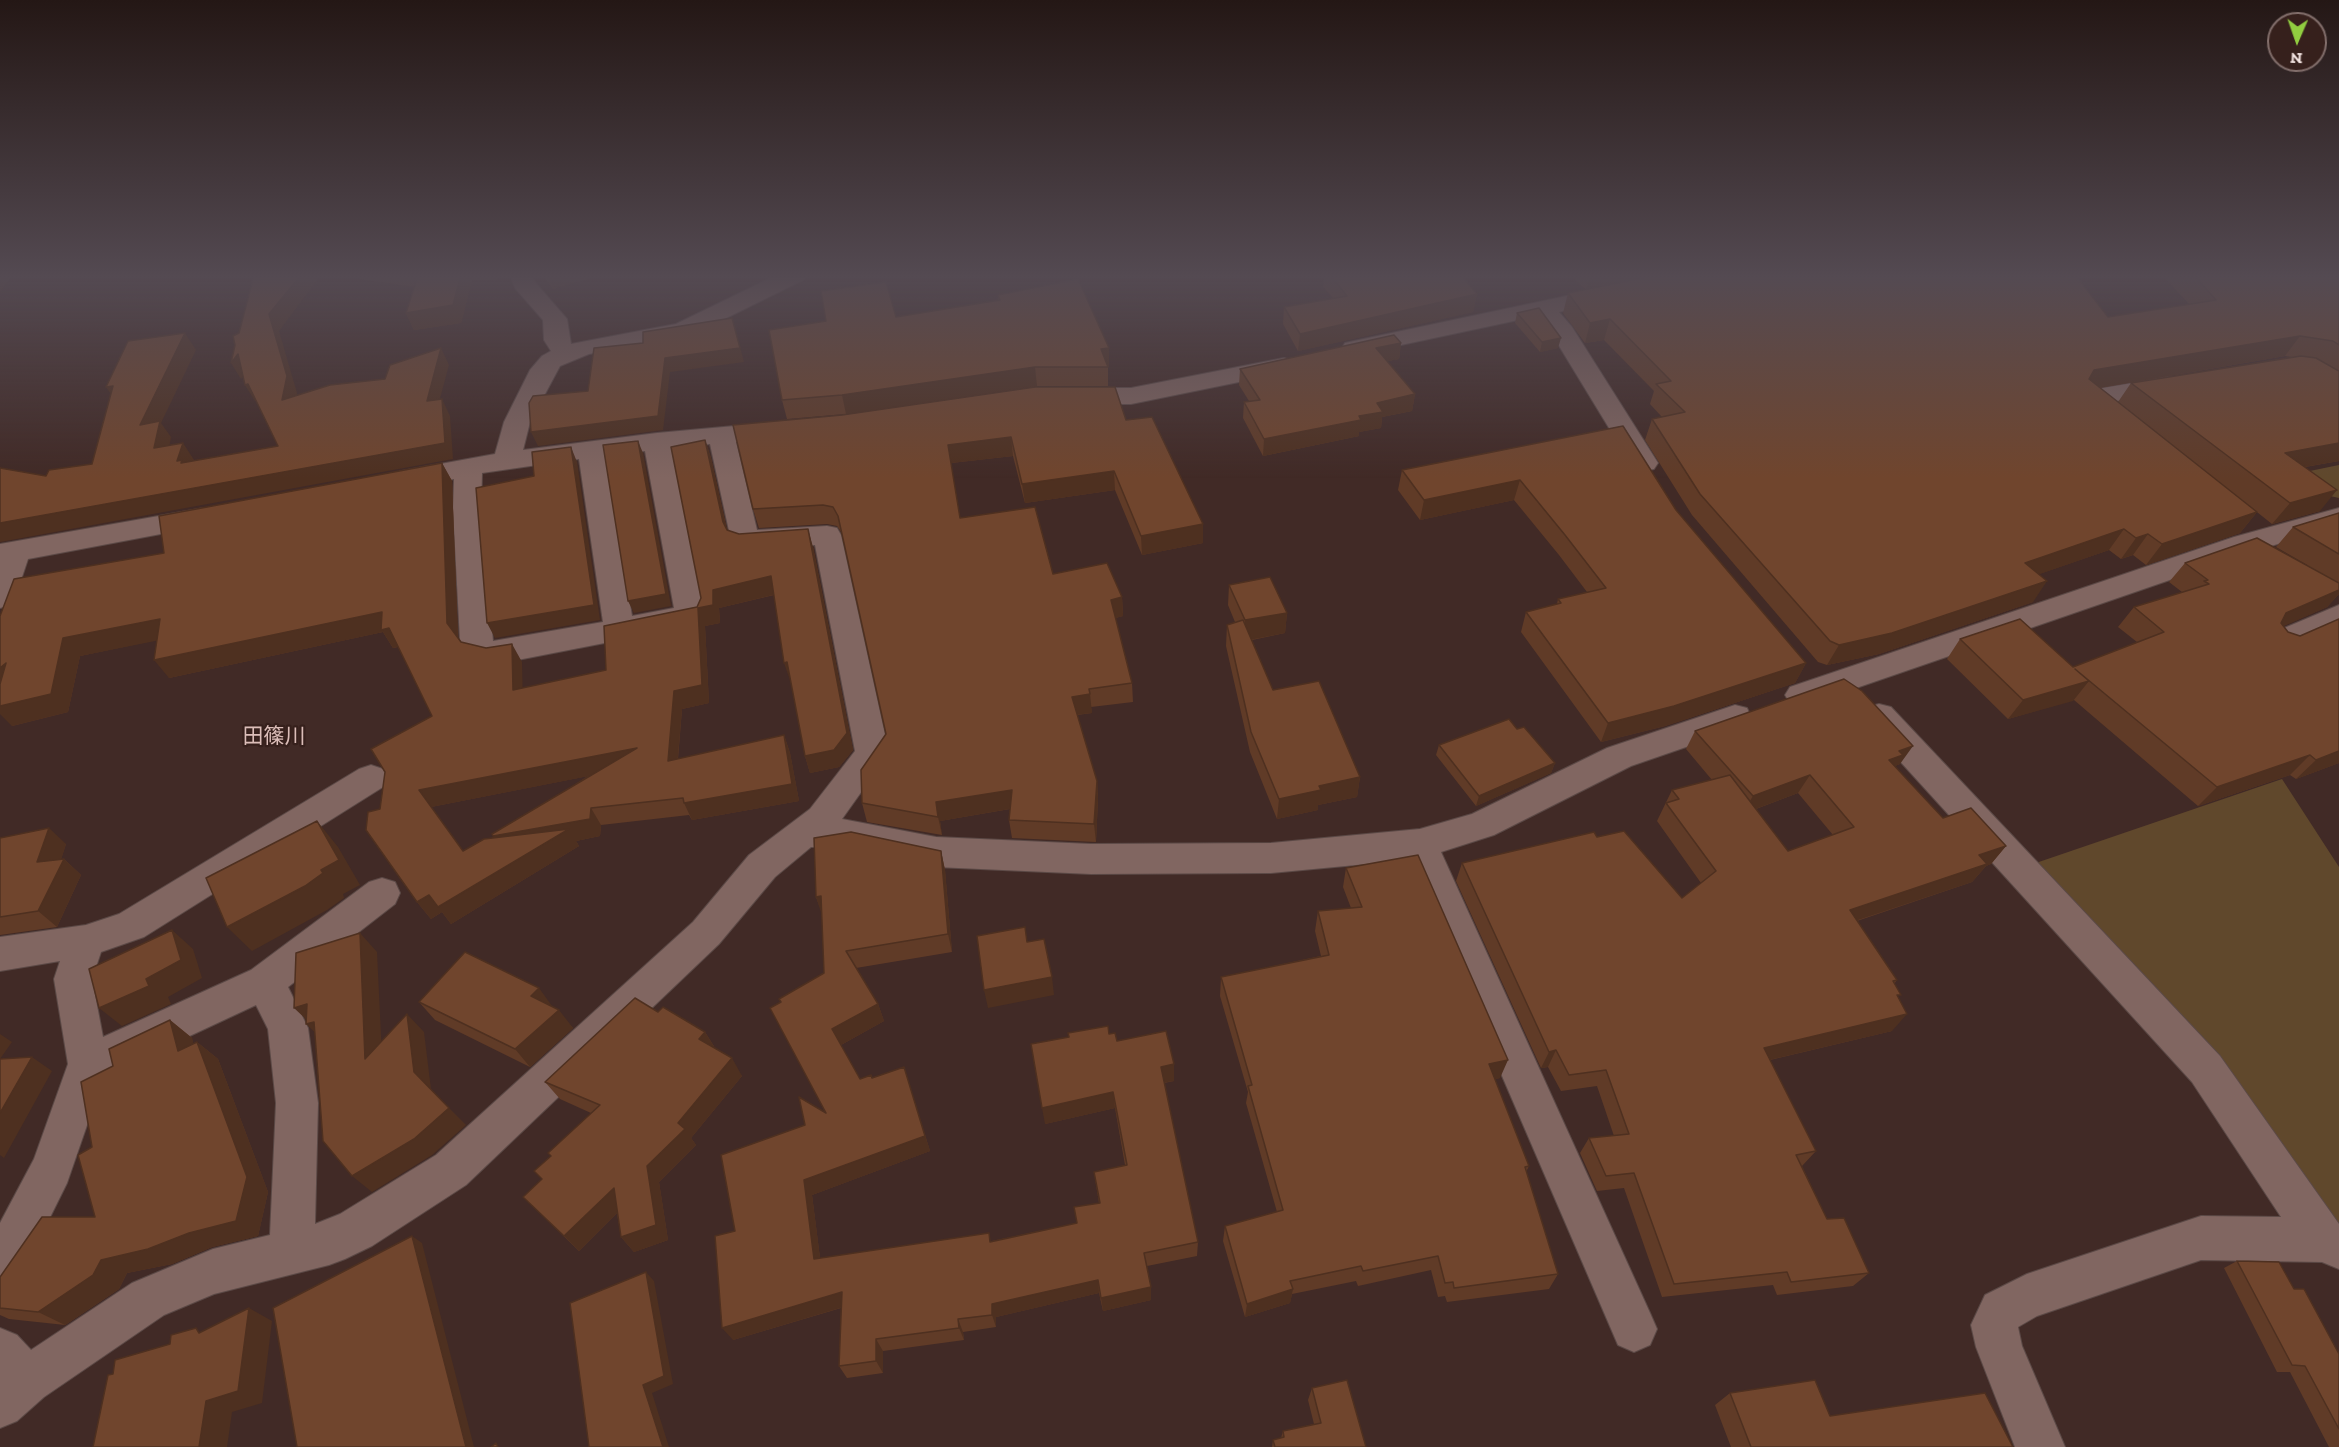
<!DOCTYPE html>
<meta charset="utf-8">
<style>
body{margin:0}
#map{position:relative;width:2339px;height:1447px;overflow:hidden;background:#412a26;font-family:"Zilla Slab",serif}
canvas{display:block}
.north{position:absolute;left:2267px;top:12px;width:60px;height:60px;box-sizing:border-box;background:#36201c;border:2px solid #826e6b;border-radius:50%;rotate:182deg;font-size:16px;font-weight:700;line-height:24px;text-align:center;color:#f3e4e1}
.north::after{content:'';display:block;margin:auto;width:21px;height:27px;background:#91cd40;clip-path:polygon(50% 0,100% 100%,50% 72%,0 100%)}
</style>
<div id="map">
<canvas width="2339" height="1447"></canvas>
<div class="north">N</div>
</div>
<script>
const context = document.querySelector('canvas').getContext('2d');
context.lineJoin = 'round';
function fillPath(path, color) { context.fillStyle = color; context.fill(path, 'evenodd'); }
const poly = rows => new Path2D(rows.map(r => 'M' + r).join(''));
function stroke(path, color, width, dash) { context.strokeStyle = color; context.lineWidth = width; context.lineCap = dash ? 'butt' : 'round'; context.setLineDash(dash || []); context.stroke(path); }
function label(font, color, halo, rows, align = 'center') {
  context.font = font + ' "Zilla Slab","Noto Sans JP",serif'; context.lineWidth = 4.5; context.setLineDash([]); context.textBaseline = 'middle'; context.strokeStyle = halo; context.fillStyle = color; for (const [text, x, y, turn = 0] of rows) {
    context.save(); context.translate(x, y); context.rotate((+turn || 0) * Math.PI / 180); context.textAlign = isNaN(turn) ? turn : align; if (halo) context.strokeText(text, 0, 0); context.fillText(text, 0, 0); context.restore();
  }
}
fillPath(poly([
 [2339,465,2339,498,2330,496,2300,473],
 [2282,779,2339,867,2339,1230,2030,865]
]), '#60482c');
const minor = poly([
 [510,275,532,275,534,281,567,319,571,344,676,324,777,275,807,275,803,280,692,335,589,354,560,366,530,422,523,450,657,433,779,422,788,424,792,430,788,436,736,442,757,530,827,526,837,528,841,535,889,753,842,819,936,837,1091,844,1271,843,1420,829,1472,814,1607,748,1735,705,1747,708,1751,717,1747,726,1631,766,1494,835,1441,852,1650,1313,1657,1329,1650,1345,1634,1352,1618,1345,1409,860,1271,873,1091,874,936,867,851,847,811,847,775,877,719,944,466,1185,372,1246,345,1259,329,1265,214,1294,164,1315,44,1397,17,1421,0,1428,0,1328,17,1335,31,1350,132,1283,213,1249,270,1235,276,1103,268,1029,256,1005,104,1076,67,1183,16,1286,0,1293,0,1223,34,1159,68,1064,54,979,60,961,0,971,0,937,86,925,119,914,359,769,371,765,383,769,388,778,383,787,144,937,101,952,92,979,103,1037,251,970,369,882,382,878,395,882,400,893,395,904,288,987,308,1028,318,1103,315,1224,340,1214,436,1155,693,922,749,855,810,809,855,751,815,545,745,550,735,547,731,540,710,444,672,448,706,616,702,624,497,664,472,658,465,649,460,641,453,509,454,479,402,489,392,486,388,480,392,474,402,471,495,454,504,422,530,370,542,356,551,351,544,340,543,320,515,288,510,275],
 [645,451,674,608,632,616,606,456,645,451],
 [579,459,603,622,493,641,481,509,482,473,579,459],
 [1609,287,1617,289,1621,294,1617,299,1559,312,1572,327,1658,463,1654,469,1644,471,1634,469,1550,331,1537,316,1354,355,1345,353,1342,348,1345,343,1354,341,1609,287],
 [1284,358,1293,361,1297,366,1293,371,1131,404,1072,404,1063,401,1059,396,1063,391,1072,388,1131,388,1284,358],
 [2168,377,2177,380,2181,385,2177,390,2112,402,2124,414,2120,420,2111,422,2102,420,2078,398,2082,393,2091,390,2168,377],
 [204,508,214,510,218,517,214,524,28,559,15,598,11,605,0,608,0,544,204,508],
 [2339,508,2339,526,2254,551,1801,707,1790,703,1785,695,1790,687,2234,537,2339,508],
 [2339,605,2339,628,2281,653,2270,650,2265,642,2270,634,2339,605],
 [1879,704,1891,707,2220,1056,2339,1224,2339,1269,2322,1262,2201,1260,2037,1316,2018,1327,2022,1346,2065,1447,2015,1447,1976,1347,1971,1325,1985,1295,2027,1274,2201,1216,2281,1217,2192,1082,1867,725,1863,716,1867,707,1879,704]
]);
stroke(minor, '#5b4946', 2);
fillPath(minor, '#816661');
fillPath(poly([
 [120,275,147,275,144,279],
 [358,275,499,275,496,280,472,280,461,323,414,330,406,313,414,287,360,279],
 [543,275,601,275,553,289],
 [1324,275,1461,275,1477,294,1473,312,1298,351,1283,324,1284,307,1333,298,1323,287],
 [1570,275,2014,275,2108,317,2189,304,2165,278,2167,275,2339,275,2339,461,2305,467,2320,511,2272,524,2223,485,2257,512,2240,533,2146,565,2133,555,2121,559,2109,550,2039,574,2033,602,1879,654,1827,665,1818,662,1692,515,1645,440,1652,419,1662,417,1650,404,1654,391,1604,340,1585,343,1563,313,1568,293,1586,290],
 [2285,356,2292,357,2131,383,2118,402,2100,388],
 [998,295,1109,348,1109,366,1108,367,1108,386,1037,386,846,414,787,419,782,400,896,317,998,300],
 [1517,313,1558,348,1540,352,1515,323],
 [1401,343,1399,359,1387,361,1415,394,1412,411,1382,417,1381,428,1359,432,1359,436,1263,456,1243,418,1244,402,1249,401,1239,385,1240,369],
 [1126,420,1203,524,1203,543,1142,555,1115,490,1025,503,1013,456,951,463,960,518,1053,574,1122,597,1123,616,1115,618,1132,683,1133,702,1091,707,1092,713,1077,715,1097,781,1098,799,1096,842,1012,838,1009,820,1010,809,940,821,942,835,867,822,862,803,886,734,842,533,837,526,827,524,759,528,753,509,733,425],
 [1623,426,1676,510,1806,663,1795,683,1665,726,1601,742,1521,632,1526,612,1557,604,1558,599,1587,592,1559,555,1514,500,1420,520,1398,490,1402,470],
 [705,440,711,458,727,530,739,534,813,547,853,750,839,767,810,773,805,756,774,595,719,608,720,623,705,626,709,703,682,709,678,759,784,735,790,753,799,801,692,820,689,815,601,825,600,836,576,841,579,846,451,924,442,912,431,919,417,902,380,809,432,716,398,647,393,648,383,632,169,678,157,640,80,656,68,712,12,726,0,680,0,616,164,553,442,463,452,481,458,638,461,642,522,662,522,688,606,670,697,607,701,598],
 [588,776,494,837,463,851,431,807],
 [2339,513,2339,594,2327,607,2283,626,2339,763,2296,779,2290,775,2198,806,2074,700,2008,719,1947,659,1960,639,2073,667,2137,642,2118,627,2134,607,2182,592,2169,582,2185,563,2307,565,2276,547,2293,527],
 [1229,585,1287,613,1285,633,1252,640,1273,690,1360,777,1357,797,1318,805,1318,810,1277,819,1250,752,1226,646,1227,625,1235,622,1228,605],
 [1517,729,1555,763,1551,773,1476,806,1436,755,1439,745],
 [1695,731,1900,764,1895,766,1943,818,2006,846,1991,864,1986,866,1972,882,1857,921,1897,980,1894,984,1898,998,1892,1031,1770,1060,1816,1151,1802,1166,1827,1219,1869,1273,1853,1286,1777,1295,1773,1285,1662,1297,1624,1188,1597,1191,1580,1153,1589,1138,1614,1136,1597,1086,1561,1091,1548,1067,1541,1068,1456,881,1462,863,1597,837,1682,898,1701,883,1657,821,1672,790,1712,780,1686,749],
 [1798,793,1833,835,1788,851,1756,809],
 [0,838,66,844,61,859,64,859,81,875,57,927,0,935],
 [941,851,945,870,952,952,856,968,878,1004,884,1021,841,1045,860,1079,873,1078,904,1067,930,1151,812,1195,820,1258,992,1241,1077,1223,1099,1203,1094,1172,1125,1165,1115,1108,1045,1124,1109,1034,1117,1041,1174,1064,1174,1081,1164,1083,1198,1242,1197,1256,1147,1266,1151,1300,1103,1311,1099,1293,996,1317,996,1327,963,1332,964,1340,883,1351,883,1373,847,1378,839,1366,841,1308,733,1340,735,1231,805,1125,825,1112,770,1008,781,1002,779,999,824,973,822,913,816,897],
 [1346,868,1500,1078,1495,1079,1529,1166,1526,1172,1558,1274,1549,1289,1447,1302,1445,1296,1438,1297,1431,1270,1358,1286,1356,1281,1292,1294,1290,1303,1245,1317,1223,1241,1225,1226,1277,1212,1246,1103,1248,1092,1220,996,1221,977,1321,956,1315,931,1318,911,1351,908,1343,887],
 [419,1002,552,1006,573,1028,530,1067,435,1020],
 [658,1012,705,1032,715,1048,742,1076,691,1138,696,1145,659,1182,668,1240,634,1252,621,1237,617,1213,579,1251,523,1197,542,1179,534,1171,551,1156,591,1113,560,1099,545,1082],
 [170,1020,192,1038,193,1044,197,1042,218,1059,268,1192,258,1236,212,1247,172,1264,127,1273,119,1289,65,1325,9,1319,0,1315,0,1277,95,1217,92,1147,113,1066],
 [2237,1261,2294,1289,2339,1354,2339,1447,2329,1447,2290,1372,2277,1372,2224,1268],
 [1312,1388,1366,1447,1272,1447,1273,1440,1281,1438,1283,1431,1314,1424,1308,1400],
 [1730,1393,1830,1416,2013,1447,1731,1447,1715,1405]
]), '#603b27');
fillPath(poly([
 [0,275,13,275,0,292],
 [141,275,147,275,144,279],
 [301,275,321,275,279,331,297,393,292,417,282,400,269,314],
 [461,275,470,275,472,280,461,323,414,330,406,313],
 [494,275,499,275,496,280],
 [548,275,601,275,553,289],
 [1590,275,1658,275,1586,290],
 [1477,294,1473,312,1298,351,1300,334],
 [732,318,744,362,670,372,663,430,538,446,531,432],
 [1610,319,1604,340,1585,343,1590,323],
 [185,333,196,350,161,423,171,437,166,464,154,448,140,425],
 [2300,336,2285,356,2081,391,2094,370],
 [1561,338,1558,348,1540,352,1542,342],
 [1401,343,1399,359,1374,364,1376,348],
 [441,348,449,365,435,417,427,401],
 [1109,348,1109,366,1102,367,1101,349],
 [238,354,248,370,241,379,231,363],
 [1035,367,1037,386,846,414,842,395],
 [248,384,259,400,255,401,245,385],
 [113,386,118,404,106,387],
 [1415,394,1412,411,1382,417,1381,428,1359,432,1359,436,1263,456,1264,439,1359,416,1377,403],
 [442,399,450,416,453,459,0,542,0,523,445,443],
 [1011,437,1013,456,951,463,948,445],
 [705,440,711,458,729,540,723,522],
 [638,441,643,453,671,606,634,613,628,601],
 [183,443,194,460,191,472,177,461],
 [2339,443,2339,461,2269,473,2285,453],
 [571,447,577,462,600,620,495,638,487,623],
 [442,463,452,481,458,641,447,623],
 [1114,471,1115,490,1025,503,1022,484],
 [1520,480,1514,500,1420,520,1424,500],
 [2337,490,2320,511,2272,524,2290,503],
 [2257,512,2240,533,2146,565,2162,544],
 [1203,524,1203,543,1142,555,1141,536],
 [808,529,813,547,853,750,839,767,810,773,805,756],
 [2124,529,2109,550,2011,584,2025,563],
 [2148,534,2133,555,2121,559,2136,538],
 [771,576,777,594,719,608,720,623,705,626,709,703,682,709,676,778,668,761,674,691,698,608,713,590],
 [2047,581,2033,602,1879,654,1827,665,1839,645],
 [2339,590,2339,594,2327,607,2268,633,2286,613],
 [1122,597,1123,616,1112,619,1111,600],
 [382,612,401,646,393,648,383,632,169,678,154,660],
 [1287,613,1285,633,1244,641,1245,620],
 [160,619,175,637,80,656,68,712,12,726,0,714,0,706,63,638],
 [512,644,522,662,523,708,513,690],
 [0,653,16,669,11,691,0,680],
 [787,662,790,680,784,663],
 [1806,663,1795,683,1665,726,1601,742,1608,723],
 [2089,681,2073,701,2008,719,2023,700],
 [1090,694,1092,713,1074,715,1072,697],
 [784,735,790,753,799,801,692,820,684,803],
 [1913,746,1900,764,1895,766,1889,760,1899,751],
 [637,748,645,765,431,807,419,790],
 [2339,751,2339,763,2296,779,2316,760],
 [2310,755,2290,775,2198,806,2217,787],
 [1555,763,1551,773,1476,806,1479,796],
 [1810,775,1798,793,1742,814,1753,796],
 [1360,777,1357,797,1318,805,1318,810,1277,819,1279,799,1319,786],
 [1097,781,1098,799,1096,842,1094,824],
 [1012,790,1015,808,940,821,942,835,938,817,936,802],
 [591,808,601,825,600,836,576,841,579,846,451,924,442,912,431,919,417,902,504,853,493,836],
 [317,821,338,847,360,885,343,894,344,898,327,910,252,951,227,927,321,870],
 [49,828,66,844,56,876,64,859,81,875,57,927,38,911,37,862],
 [2006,846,1991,864,1986,866,1972,882,1837,927,1850,910,1979,855],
 [941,851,945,870,952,952,948,934],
 [821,896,822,915,816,897],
 [172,930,193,949,202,978,168,997,171,1004,122,1026,99,1008,146,979],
 [360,933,377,952,383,1077,365,1059],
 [1052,977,1054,995,988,1008,984,990],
 [539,988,552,1006,531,996],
 [307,1004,325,1042,306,1024,310,1023,294,1008],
 [878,1004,884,1021,839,1046,832,1029],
 [559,1010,573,1028,530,1067,515,1049],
 [407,1014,424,1032,431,1089,414,1072],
 [1907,1014,1892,1031,1752,1064,1764,1048],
 [170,1020,192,1038,199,1068,178,1051],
 [705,1032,716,1050,699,1039],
 [0,1034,12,1042,0,1059],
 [197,1042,218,1059,268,1192,258,1236,212,1247,172,1264,127,1273,119,1289,65,1325,38,1312,93,1275],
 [1556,1050,1548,1067,1541,1068,1549,1052],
 [32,1057,52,1071,4,1158,0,1155,0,1113],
 [732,1058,742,1076,691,1138,696,1145,659,1182,668,1240,634,1252,621,1237,647,1166,678,1123],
 [1508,1060,1500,1078,1482,1082,1489,1064],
 [1174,1064,1174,1081,1161,1083,1161,1067],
 [904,1067,930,1151,812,1195,822,1273,814,1259,804,1180],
 [1113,1092,1115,1108,1045,1124,1042,1108],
 [449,1108,466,1125,432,1155,372,1192,352,1176],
 [614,1188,627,1203,579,1251,564,1236],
 [412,1236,422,1243,474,1447,466,1447],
 [646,1272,654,1281,673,1384,652,1393,669,1447,663,1447,643,1385],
 [1098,1280,1099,1293,996,1317,996,1327,992,1315,992,1304],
 [1151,1287,1151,1300,1103,1311,1101,1298],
 [1293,1289,1290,1303,1245,1317,1247,1304],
 [842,1292,850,1305,733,1340,722,1328],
 [249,1308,272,1321,262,1403,232,1412,227,1447,199,1447,206,1401],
 [958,1319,963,1332,964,1340,959,1328],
 [876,1339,883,1351,883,1373,876,1361]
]), '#4e3020');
const building = poly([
 [254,275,301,275,269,314,287,376,282,400,330,385,385,379,390,365,441,348,427,401,442,399,445,443,0,523,0,468,46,476,49,470,92,464,113,386,106,387,128,341,185,333,140,425,160,421,154,448,183,443,177,461,182,460,181,463,278,446,248,384,245,385,238,354,231,363,235,345,233,336,239,333,254,275],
 [418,275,461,275,453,305,406,313,418,275],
 [1330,275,1461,275,1477,294,1300,334,1284,307,1347,296,1330,275],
 [1657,275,2014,275,2077,277,2108,317,2216,300,2194,275,2339,275,2339,345,2333,341,2300,336,2094,370,2089,379,2257,512,2162,544,2148,534,2136,538,2124,529,2025,563,2047,581,1892,633,1839,645,1830,641,1700,494,1652,419,1685,412,1656,384,1671,381,1610,319,1590,323,1568,293,1657,275],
 [1078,279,1109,348,1101,349,1108,367,1035,367,842,395,782,400,769,330,826,321,821,291,886,282,896,317,1000,300,998,295,1078,279],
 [1539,308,1561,338,1542,342,1517,313,1539,308],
 [732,318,740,348,665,358,658,416,531,432,529,403,533,396,588,391,594,348,643,343,643,332,732,318],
 [1394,335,1401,343,1376,348,1415,394,1377,403,1383,412,1359,416,1361,420,1264,439,1244,402,1260,400,1240,369,1394,335],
 [2301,356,2316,358,2339,371,2339,443,2285,453,2337,490,2290,503,2131,383,2301,356],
 [1035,387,1115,387,1126,420,1152,417,1203,524,1141,536,1114,471,1022,484,1011,437,948,445,960,518,1035,507,1053,574,1107,563,1122,597,1111,600,1132,683,1089,689,1090,694,1072,697,1097,781,1094,824,1009,820,1012,790,936,802,938,817,862,803,861,770,886,734,838,516,833,507,823,505,753,509,733,425,842,415,1035,387],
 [1623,426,1676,510,1806,663,1674,706,1608,723,1526,612,1561,603,1558,599,1606,588,1565,535,1520,480,1424,500,1402,470,1623,426],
 [705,440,723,522,727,530,739,534,808,529,847,733,834,750,805,756,787,662,784,663,771,576,713,590,713,605,698,608,702,685,674,691,668,761,784,735,792,784,684,803,683,798,591,808,590,819,493,836,492,834,637,748,419,790,463,851,484,839,569,829,438,907,429,895,417,902,366,830,368,812,380,809,385,772,371,749,432,716,389,628,381,630,382,612,154,660,160,619,63,638,51,694,0,706,0,684,6,663,0,668,0,616,14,579,164,553,159,516,442,463,447,623,461,642,486,648,512,644,513,690,606,670,604,626,697,607,701,598,671,447,705,440],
 [638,441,666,594,628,601,603,445,638,441],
 [571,447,594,605,487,623,476,488,534,476,532,452,571,447],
 [2339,513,2339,554,2293,527,2339,513],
 [2257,538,2339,583,2339,590,2286,613,2281,623,2288,632,2300,636,2339,619,2339,751,2316,760,2310,755,2217,787,2075,669,2089,681,2023,700,1960,639,2020,619,2073,667,2164,632,2134,607,2209,584,2204,581,2208,580,2185,563,2257,538],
 [1270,577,1287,613,1245,620,1229,585,1270,577],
 [1243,620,1273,690,1319,681,1360,777,1319,786,1321,790,1279,799,1251,732,1227,625,1243,620],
 [1844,679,1862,691,1913,746,1899,751,1903,755,1889,760,1943,818,1971,808,2006,846,1979,855,1987,864,1850,910,1897,980,1893,981,1901,995,1897,995,1907,1014,1764,1048,1816,1151,1796,1155,1827,1219,1844,1218,1869,1273,1791,1282,1787,1272,1674,1284,1634,1173,1606,1176,1589,1138,1629,1134,1606,1070,1569,1075,1556,1050,1549,1052,1462,863,1594,832,1597,837,1624,831,1682,898,1716,871,1666,803,1679,799,1672,790,1730,775,1788,851,1854,827,1810,775,1753,796,1695,731,1844,679],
 [1509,719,1517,729,1524,727,1555,763,1479,796,1439,745,1509,719],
 [317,821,339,860,321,870,323,873,305,886,227,927,206,878,317,821],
 [49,828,37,862,64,859,38,911,0,917,0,838,49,828],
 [851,832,941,851,948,934,846,951,878,1004,832,1029,860,1079,871,1075,872,1078,904,1067,925,1136,804,1180,814,1259,989,1233,990,1242,1077,1223,1074,1207,1100,1203,1094,1172,1127,1165,1113,1092,1042,1108,1031,1044,1069,1037,1068,1033,1108,1026,1109,1034,1115,1033,1117,1041,1166,1031,1174,1064,1161,1067,1198,1242,1144,1253,1151,1287,1101,1298,1098,1280,992,1304,992,1315,958,1319,959,1328,876,1339,876,1361,839,1366,842,1292,722,1328,715,1236,735,1231,721,1155,805,1125,799,1097,826,1113,770,1008,781,1002,779,999,824,973,821,896,816,897,814,838,851,832],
 [1418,855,1508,1060,1489,1064,1529,1166,1525,1167,1558,1274,1454,1288,1453,1282,1445,1283,1438,1256,1363,1271,1361,1266,1290,1281,1293,1289,1247,1304,1225,1226,1283,1210,1248,1086,1252,1085,1221,977,1329,955,1318,911,1362,907,1346,868,1418,855],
 [1025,927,1027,942,1044,939,1052,977,984,990,977,936,1025,927],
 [172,930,181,960,146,979,149,986,99,1008,89,969,172,930],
 [360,933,365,1059,407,1014,414,1072,449,1108,414,1139,352,1176,323,1141,314,1022,306,1024,307,1004,294,1008,296,953,360,933],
 [465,952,539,988,531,996,559,1010,515,1049,419,1002,465,952],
 [635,998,658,1012,663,1007,705,1032,699,1039,732,1058,678,1123,685,1129,647,1166,656,1225,621,1237,614,1188,564,1236,523,1197,542,1179,534,1171,551,1156,548,1153,600,1105,545,1082,635,998],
 [170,1020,178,1051,197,1042,247,1177,236,1221,189,1233,148,1249,101,1260,93,1275,38,1312,0,1308,0,1277,42,1217,95,1217,78,1155,92,1147,81,1082,113,1066,109,1049,170,1020],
 [32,1057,0,1113,0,1059,32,1057],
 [412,1236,466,1447,297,1447,273,1308,412,1236],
 [2237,1261,2279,1262,2294,1289,2304,1289,2339,1354,2339,1429,2305,1366,2292,1365,2237,1261],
 [646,1272,664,1376,643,1385,663,1447,589,1447,570,1303,646,1272],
 [249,1308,238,1391,206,1401,199,1447,93,1447,108,1375,113,1374,115,1360,170,1344,171,1335,196,1328,199,1333,249,1308],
 [1347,1380,1366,1447,1275,1447,1273,1440,1284,1437,1283,1431,1321,1423,1312,1388,1347,1380],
 [1815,1380,1830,1416,1985,1393,2013,1447,1751,1447,1730,1393,1815,1380],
 [496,1443,498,1447,491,1447,496,1443]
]);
fillPath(building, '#70452d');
stroke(building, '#4e3020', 1.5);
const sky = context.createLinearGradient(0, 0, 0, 478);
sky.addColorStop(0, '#241715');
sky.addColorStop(0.58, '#544a52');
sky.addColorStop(1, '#544a5200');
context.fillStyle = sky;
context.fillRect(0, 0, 2339, 478);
label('21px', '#dbbdb8', '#36201c', [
 ["田篠川",274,737]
]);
</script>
